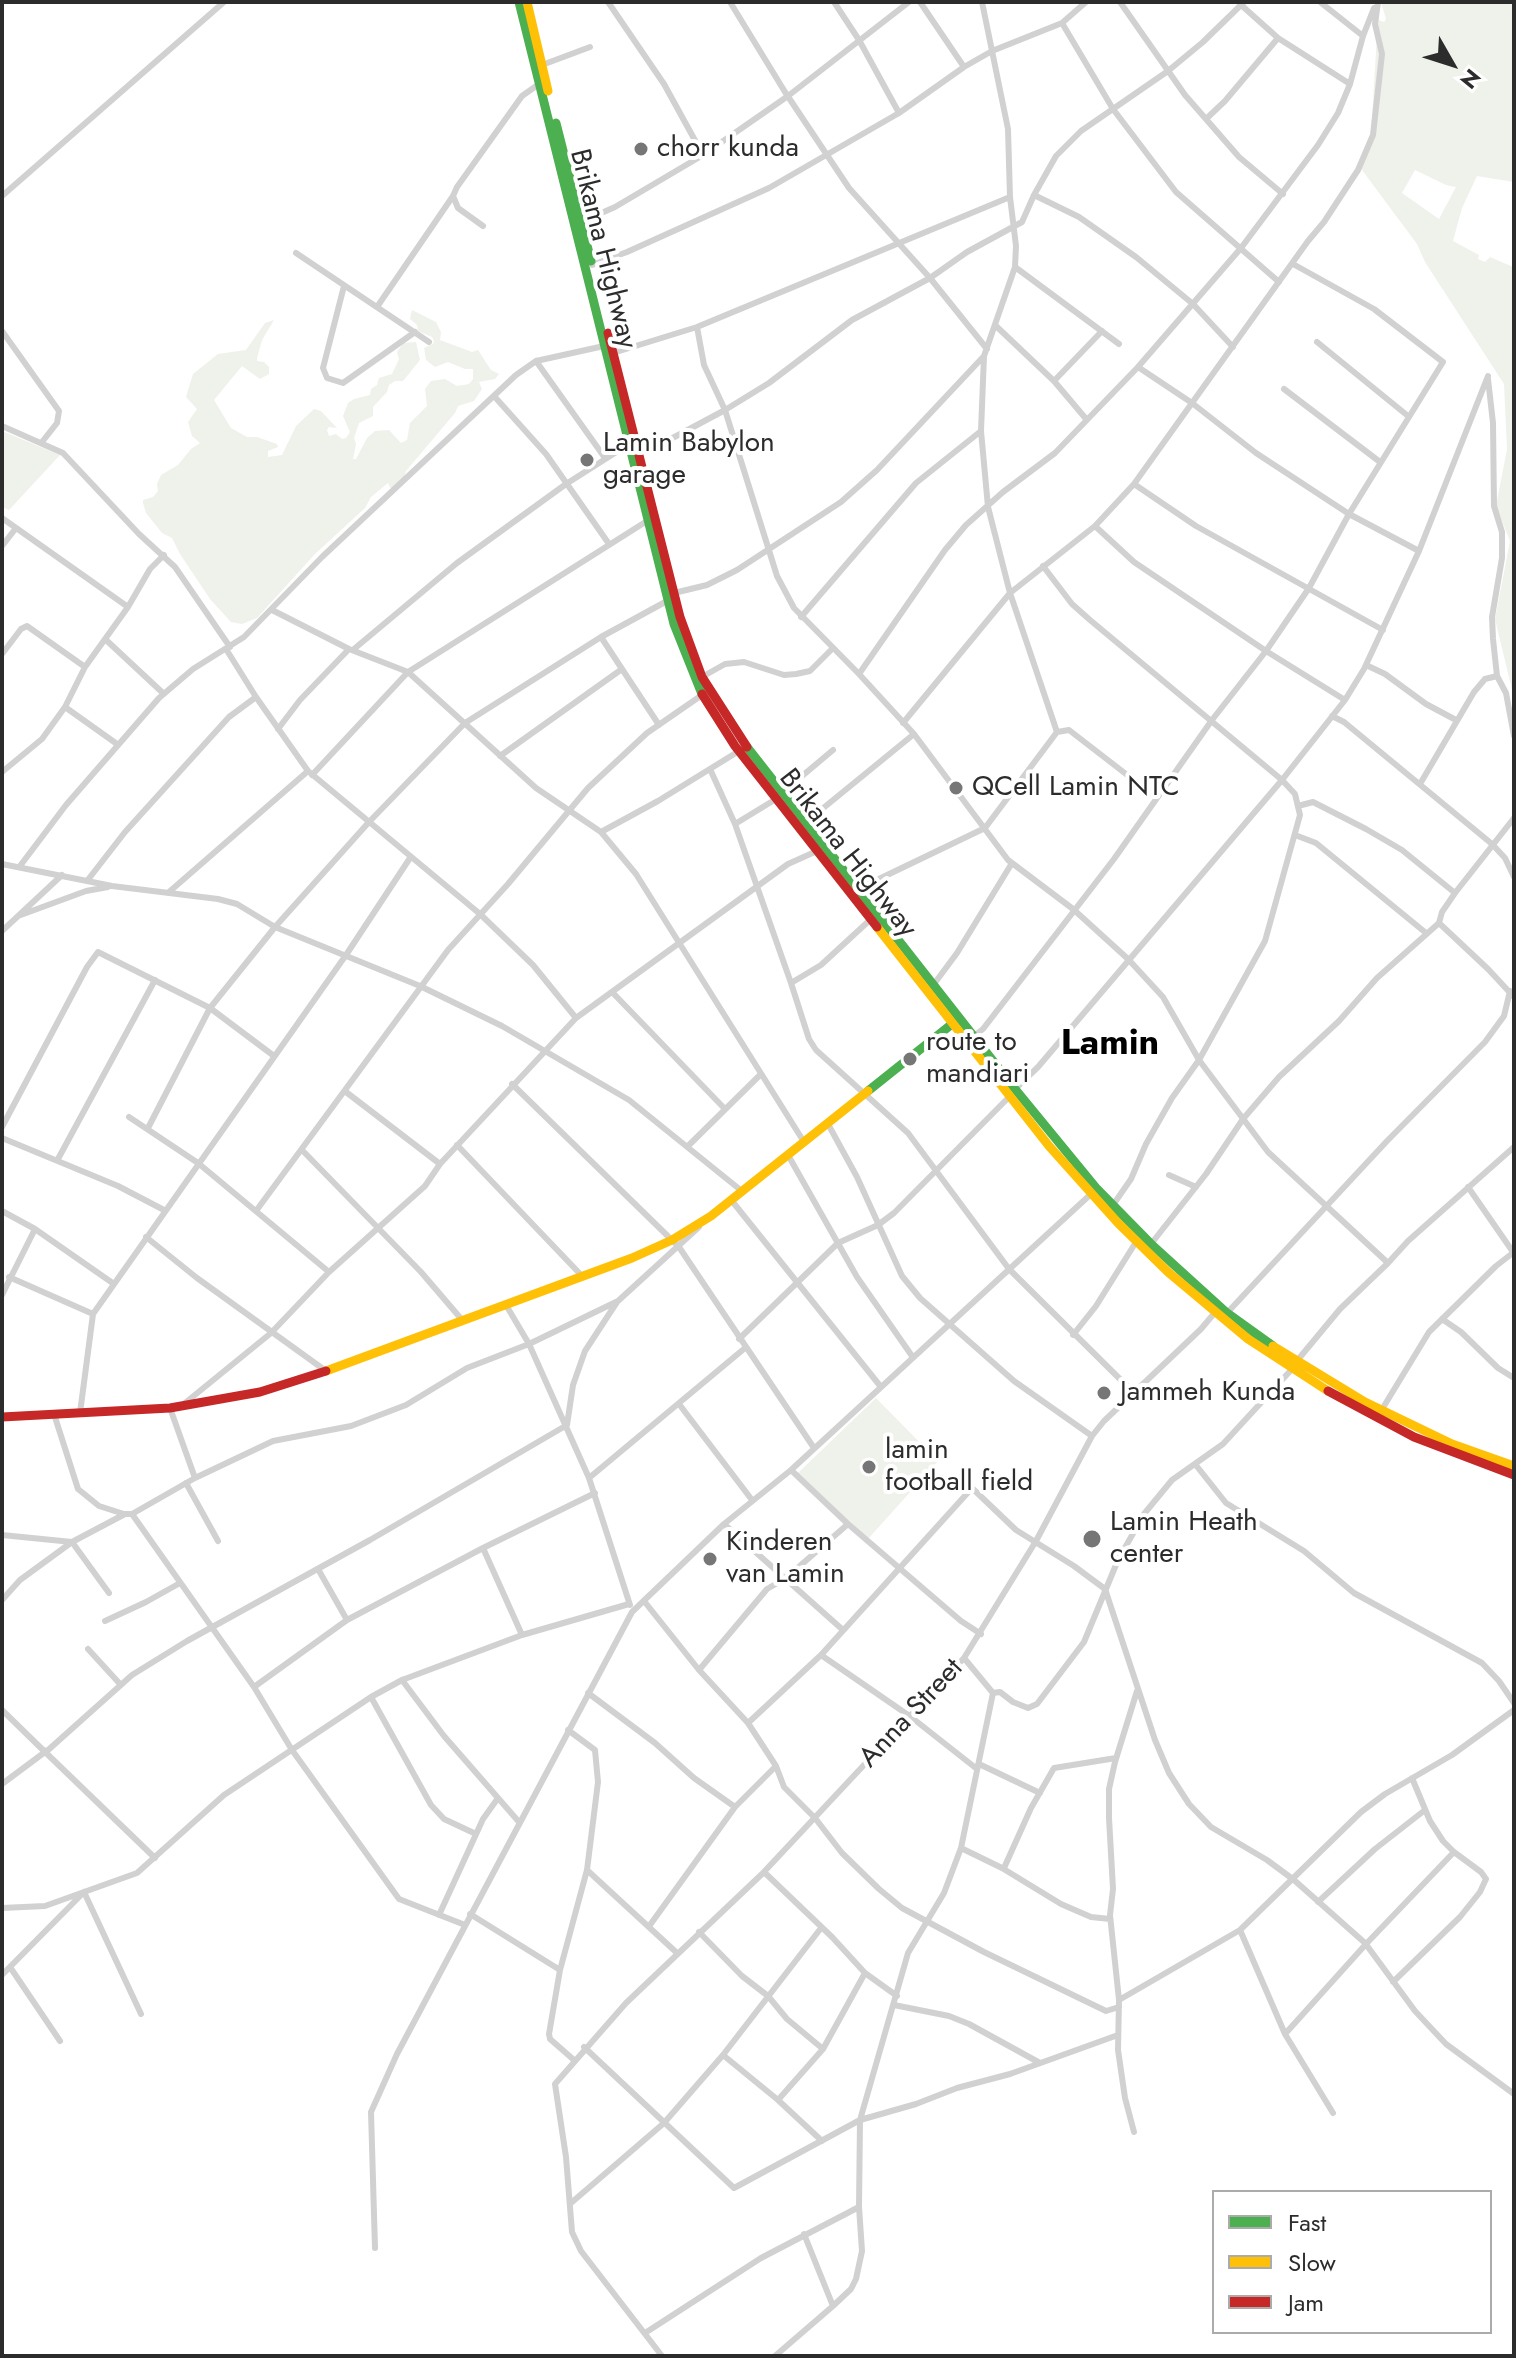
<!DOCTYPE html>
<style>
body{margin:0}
#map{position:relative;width:1516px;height:2358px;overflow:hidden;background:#fff;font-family:Jost,sans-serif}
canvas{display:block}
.frame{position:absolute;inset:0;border:4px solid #2c2c2c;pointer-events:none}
.legend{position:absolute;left:1212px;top:2190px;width:280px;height:144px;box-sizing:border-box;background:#fff;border:2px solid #ababab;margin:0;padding:10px 14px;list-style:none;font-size:24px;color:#2c2c2c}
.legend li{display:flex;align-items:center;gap:16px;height:40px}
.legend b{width:40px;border:2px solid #ababab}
.north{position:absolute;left:1412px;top:24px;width:80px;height:80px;-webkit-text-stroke:6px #fff;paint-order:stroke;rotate:129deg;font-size:22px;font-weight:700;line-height:32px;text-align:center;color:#2c2c2c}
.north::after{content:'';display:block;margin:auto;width:28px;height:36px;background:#2c2c2c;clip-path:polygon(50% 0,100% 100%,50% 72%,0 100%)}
</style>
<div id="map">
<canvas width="1516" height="2358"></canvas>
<div class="frame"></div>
<ul class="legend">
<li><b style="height:10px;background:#4caf50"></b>Fast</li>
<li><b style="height:10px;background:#ffc107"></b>Slow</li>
<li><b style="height:10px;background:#c62828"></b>Jam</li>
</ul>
<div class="north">N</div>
</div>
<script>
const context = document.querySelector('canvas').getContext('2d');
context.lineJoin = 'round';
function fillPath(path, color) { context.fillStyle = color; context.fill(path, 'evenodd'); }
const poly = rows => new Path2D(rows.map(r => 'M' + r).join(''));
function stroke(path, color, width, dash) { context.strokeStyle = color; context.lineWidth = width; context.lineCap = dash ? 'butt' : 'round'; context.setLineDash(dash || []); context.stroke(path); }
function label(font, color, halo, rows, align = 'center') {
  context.font = font + ' Jost,sans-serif'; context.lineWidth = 8; context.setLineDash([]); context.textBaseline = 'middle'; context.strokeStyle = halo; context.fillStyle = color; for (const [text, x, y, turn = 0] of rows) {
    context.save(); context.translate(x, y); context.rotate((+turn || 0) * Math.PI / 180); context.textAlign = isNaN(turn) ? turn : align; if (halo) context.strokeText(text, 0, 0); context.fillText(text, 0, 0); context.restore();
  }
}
fillPath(poly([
 [1381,2,1514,2,1514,182,1477,176,1462,208,1453,241,1479,255,1478,259,1485,262,1490,257,1513,267,1514,265,1514,698,1495,619,1510,541,1496,506,1507,449,1504,384,1425,262,1417,244,1362,170,1361,164,1371,133,1378,20,1384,22,1386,19],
 [1415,170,1446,185,1456,187,1439,219,1402,193],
 [412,310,436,322,441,332,440,340,472,352,478,350,491,370,499,374,495,379,479,382,482,389,474,401,458,406,455,413,406,471,404,478,391,489,388,483,371,497,365,508,315,554,257,618,242,624,231,622,210,599,180,554,172,538,162,533,146,513,143,503,143,500,153,497,158,491,157,484,161,475,178,465,191,449,200,443,192,436,188,422,197,409,186,397,193,374,218,354,246,350,265,323,274,320,262,340,257,358,257,361,264,362,269,367,269,374,260,379,242,366,214,400,231,428,247,437,257,437,277,444,278,447,268,451,268,457,282,455,296,426,314,409,321,411,337,428,329,427,327,430,329,436,336,434,342,439,346,438,350,432,343,416,348,403,354,399,370,395,371,389,377,385,379,378,392,374,399,359,397,352,403,343,416,342,420,360,403,381,395,381,389,385,387,392,373,407,373,416,359,423,354,438,356,444,353,459,356,459,367,438,375,431,389,430,401,443,407,440,410,423,427,406,425,389,431,381,445,379,457,386,469,384,473,379,473,369,465,369,448,362,435,367,426,360,424,348,433,344,434,341,432,337,418,331,417,325,410,319],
 [2,431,60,455,9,510,2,507],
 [876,1398,938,1461,868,1539,798,1473]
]), '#eff2eb');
stroke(poly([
 [608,2,664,84,703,155],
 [730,2,785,92,849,188,930,278,987,349],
 [834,2,859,40,899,113],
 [920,2,964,67],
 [982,2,1008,129,1010,197,1016,246,1015,267,984,356,981,431,988,507,1010,593,1057,732],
 [1120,2,1185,95,1239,157,1283,194],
 [1320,2,1363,36],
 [1240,4,1278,38,1350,84],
 [1374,8,1363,36,1350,84,1338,113,1318,145,1241,248,1138,367,1192,403,1256,453,1349,514,1419,551],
 [1062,23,1113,109,1176,192,1279,282],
 [542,65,590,47],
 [1206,119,1225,101,1278,38],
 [1034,195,1079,217,1136,257,1193,304,1233,347],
 [2,196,224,2],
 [581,222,615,207,703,155,788,96,909,2],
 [483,226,458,208,453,196,457,187,522,96,539,84],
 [296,253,429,342],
 [592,265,627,252,769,188,899,113,964,67,992,51,1062,23,1086,2],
 [1015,267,1119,344],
 [344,286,323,368,327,378,343,383,415,332],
 [377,307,453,196],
 [996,326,1054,381,1087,420],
 [697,327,704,365,725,410,777,576,794,608,859,674,914,734,1008,860,1073,909,1128,959,1163,997,1199,1060,1268,1152,1388,1263,1340,1309,1296,1362],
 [2,331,59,411,57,423,42,442],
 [1317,342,1408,416],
 [613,353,697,327,1010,197],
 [536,361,605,458],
 [1488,379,1493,423,1494,506,1502,532,1502,558,1492,617,1493,639,1497,676,1506,693,1514,736],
 [1054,381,1102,331],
 [1284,389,1380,462],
 [494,396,546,454,609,544],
 [2,426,63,453,139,534,175,567,230,647],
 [638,451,667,441,725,410,769,383,852,320,930,278,967,252,1022,222,1034,195,1056,156,1081,131,1168,71,1203,42,1244,2],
 [1134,484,1196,526,1383,630],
 [2,518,128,607],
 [1095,526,1134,562,1266,651,1345,700],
 [2,546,16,528],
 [1043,566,1072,604,1090,620,1282,780,1295,794,1300,815,1265,941,1199,1060,1172,1098,1146,1144,1131,1179,1113,1205],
 [674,593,707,585,737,570,841,502,877,470,984,356],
 [272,610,349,649,408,672,536,788,601,832,636,874,804,1142],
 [801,617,916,483,981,431],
 [601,637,622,669],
 [105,639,164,694],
 [226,649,256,697,308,771,480,914,533,965,576,1018],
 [354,649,457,563,566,484,629,444],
 [2,654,21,629,27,626,85,667],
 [1366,665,1385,674,1426,704,1456,720],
 [859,674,945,550,966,525,1003,492,1055,453,1138,367],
 [702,677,725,664,744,662,784,675,796,674,810,671,833,648],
 [65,707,117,744],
 [1332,716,1344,722,1492,844,1505,858,1514,877],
 [903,723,1010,593,1095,526,1134,484,1308,241,1324,222,1358,170,1373,135,1382,54,1375,24,1378,2],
 [278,729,300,700,349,649],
 [500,756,622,669,659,725],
 [710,769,735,824,791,983,809,1039,816,1050,908,1133,1009,1269,1133,1392],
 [2,772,42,739,65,707,85,667,128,607,150,569,164,555],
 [312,775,408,672,647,521],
 [1420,784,1474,692,1485,679,1497,676],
 [783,792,833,750],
 [1298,806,1313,802,1366,829,1402,850,1455,893],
 [805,823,914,734],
 [735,824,776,799],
 [601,832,658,801,739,751],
 [1295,835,1316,843,1426,933],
 [2,864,112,886,218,899,237,904,275,927,420,986,502,1026,629,1100,743,1192],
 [20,866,66,805,159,698,193,669,244,637,322,557,516,375,536,361,604,346],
 [87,881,125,832,229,717,256,697],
 [858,889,985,828,1057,732,1069,730,1157,798],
 [169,892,308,771],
 [18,916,86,891,108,887],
 [1439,923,1488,969,1514,997],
 [2,931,62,875],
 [791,983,821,965,871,919],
 [934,984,957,953,1012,863],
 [613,993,724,1108],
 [974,1036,983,1029,1114,859,1212,720,1266,651,1309,588,1349,514,1443,362,1374,309,1293,264],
 [512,1084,679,1247,814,1448],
 [1015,1089,1038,1067,1282,780,1345,700,1364,669,1419,551,1488,376],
 [346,1092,440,1164],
 [129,1117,198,1163,329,1272],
 [828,1124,857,1177,902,1276,920,1298,1014,1381,1092,1436],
 [2,1127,87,967,98,952,210,1008,274,1056],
 [148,1128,210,1008,275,927,369,822,465,723,601,637,667,601],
 [2,1138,118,1186,164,1210],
 [457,1145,583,1277],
 [687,1147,761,1074],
 [302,1150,421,1272,463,1321],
 [788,1155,857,1277,912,1356],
 [58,1159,155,980],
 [1169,1175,1196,1187],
 [1468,1187,1513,1252],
 [732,1201,881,1387],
 [2,1211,35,1229,114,1284],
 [256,1211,448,950,508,884,588,788,647,733,702,695],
 [146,1237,197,1278,326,1371],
 [1151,1244,1206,1174,1243,1119,1279,1077,1339,1021,1377,978,1439,923,1442,912,1455,893,1514,818],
 [1388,1263,1408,1241,1514,1147],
 [9,1277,93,1314],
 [2,1295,35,1229],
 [506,1305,529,1344,589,1478,630,1605],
 [1227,1313,1387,1141,1485,1042,1504,1016,1510,991],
 [1442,1319,1461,1332,1498,1368,1514,1378],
 [1073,1335,1096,1306,1136,1242],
 [739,1339,838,1243,878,1225,894,1213,1011,1095],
 [185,1403,271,1333,329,1272,425,1186,440,1164,576,1018,788,864,817,851],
 [679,1404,752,1500],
 [170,1408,195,1478],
 [1381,1411,1429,1332,1496,1266,1514,1252],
 [80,1413,93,1314,346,955,410,858],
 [54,1414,78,1489,99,1506,124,1514],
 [1195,1464,1226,1503,1304,1551,1354,1593,1482,1663,1499,1681,1514,1703],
 [791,1470,848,1524,961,1621,981,1634],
 [589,1478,745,1348],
 [186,1483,218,1541],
 [132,1514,254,1687,292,1750,399,1899,465,1925],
 [724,1524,843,1630],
 [2,1535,72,1542,109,1593],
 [483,1548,522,1635],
 [318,1569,347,1620],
 [2,1600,20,1580,72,1542,125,1514,132,1514,195,1478,273,1441,351,1426,406,1405,467,1368,529,1344,618,1301,699,1227],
 [644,1601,699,1670,748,1723,776,1766,784,1787,815,1818,842,1853,879,1889,902,1908,984,1952,1106,2011,1119,2007],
 [105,1621,146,1602,180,1583],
 [88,1649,120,1684],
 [821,1655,911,1717,977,1769],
 [699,1670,767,1589,786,1578,848,1524],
 [402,1680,444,1736,519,1822],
 [254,1687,347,1620,483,1548,595,1493],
 [588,1693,655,1743,694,1778,735,1807],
 [993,1693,1000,1692,1013,1702,1028,1708,1037,1704,1084,1642,1118,1560,1144,1514,1172,1480,1223,1444,1292,1369],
 [371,1697,431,1805,444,1819,476,1834],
 [2,1710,43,1750,47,1751,132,1675,187,1641,370,1540,567,1425,573,1385,585,1351,617,1302],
 [748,1723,821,1655,972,1488,1016,1530,1074,1566,1105,1589,1155,1740,1169,1773,1189,1804,1211,1827,1267,1860,1294,1880,1365,1943,1415,2011,1446,2044,1514,2094],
 [568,1730,595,1750,598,1782,587,1870,560,1970,549,2034,550,2039,574,2060],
 [43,1750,155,1858],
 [979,1764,1040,1793],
 [2,1784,45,1752],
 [961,1848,1002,1868,1061,1904,1091,1917,1110,1919],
 [1004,1868,1031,1808,1054,1768,1116,1758],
 [587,1870,677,1953],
 [764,1872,832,1937,865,1973,897,1996],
 [1318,1902,1375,1849,1425,1810],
 [2,1908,45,1906,137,1873,224,1795,371,1697,402,1680,522,1635,629,1604],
 [470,1914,560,1970],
 [439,1915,483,1819,498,1798],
 [650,1925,735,1807,776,1766],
 [1240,1930,1285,2034,1333,2113],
 [699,1932,742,1976,768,1996,787,2019,823,2049],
 [10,1967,60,2041],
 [2,1975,84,1892,141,2014],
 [1393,1982,1460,1917,1480,1892,1486,1879,1481,1872,1454,1852,1443,1841,1430,1821,1412,1778],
 [1119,2000,1240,1930,1361,1812,1385,1794,1452,1755,1514,1710],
 [894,2005,949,2016,969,2024,1040,2063],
 [1285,2034,1366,1944,1454,1852],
 [584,2047,734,2188,860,2120,916,2104,957,2088,1010,2074,1118,2035],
 [723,2055,778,2100,822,2141],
 [778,2100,823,2049,865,1973],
 [1134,2132,1125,2098,1118,2050,1119,2000,1110,1915,1113,1889,1109,1818,1109,1789,1115,1762,1137,1691],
 [571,2203,664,2123,723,2055,821,1928],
 [804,2234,833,2306],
 [375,2248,371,2112,397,2054,632,1612,724,1524,791,1470,1091,1194],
 [645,2333,761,2258,859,2207],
 [662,2356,581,2251,572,2232,566,2157,555,2084,626,2003,762,1874,964,1658,1036,1541,1092,1436,1104,1421,1201,1329,1217,1310],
 [775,2356,833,2306,851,2289,856,2279,862,2251,859,2207,860,2120,908,1953,944,1893,961,1848,993,1693,964,1658]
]), '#d1d1d1', 6);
stroke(poly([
 [519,2,674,624,702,694],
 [556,123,591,261],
 [747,747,1015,1089,1097,1189,1151,1244,1227,1313,1273,1346],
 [868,1091,957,1020]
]), '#4caf50', 9);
stroke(poly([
 [527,2,548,91],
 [877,927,1049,1146,1118,1223,1168,1272,1248,1339,1328,1391],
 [1273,1346,1365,1402,1452,1444,1514,1466],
 [326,1371,632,1258,672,1240,711,1216,868,1091]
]), '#ffc107', 9);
stroke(poly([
 [608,333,680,617,702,677,747,747],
 [702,694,735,746,877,927],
 [1328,1391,1414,1437,1514,1475],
 [2,1417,170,1408,260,1392,326,1371]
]), '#c62828', 9);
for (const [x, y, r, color] of [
 [641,149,8,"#767676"],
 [587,460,8,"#767676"],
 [956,788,8,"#767676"],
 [910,1059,8,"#767676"],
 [1104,1393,8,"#767676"],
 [869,1467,8,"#767676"],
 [1092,1539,10,"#767676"],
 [710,1559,8,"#767676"]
]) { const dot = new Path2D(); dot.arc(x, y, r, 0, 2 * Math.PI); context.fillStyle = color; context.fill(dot); stroke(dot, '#fff', 3); }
label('28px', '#2c2c2c', '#fff', [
 ["chorr kunda",657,149],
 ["Lamin Babylon",603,444],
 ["garage",603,476],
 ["QCell Lamin NTC",972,788],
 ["route to",926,1043],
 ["mandiari",926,1075],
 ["Jammeh Kunda",1120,1393],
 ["lamin",885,1451],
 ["football field",885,1483],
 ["Lamin Heath",1110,1523],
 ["center",1110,1555],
 ["Kinderen",726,1543],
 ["van Lamin",726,1575]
], 'left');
label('28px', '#2c2c2c', '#fff', [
 ["Brikama Highway",602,249,76],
 ["Brikama Highway",847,854,52],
 ["Anna Street",912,1714,-47]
]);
label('bold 36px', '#000', '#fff', [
 ["Lamin",1110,1045]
]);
</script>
